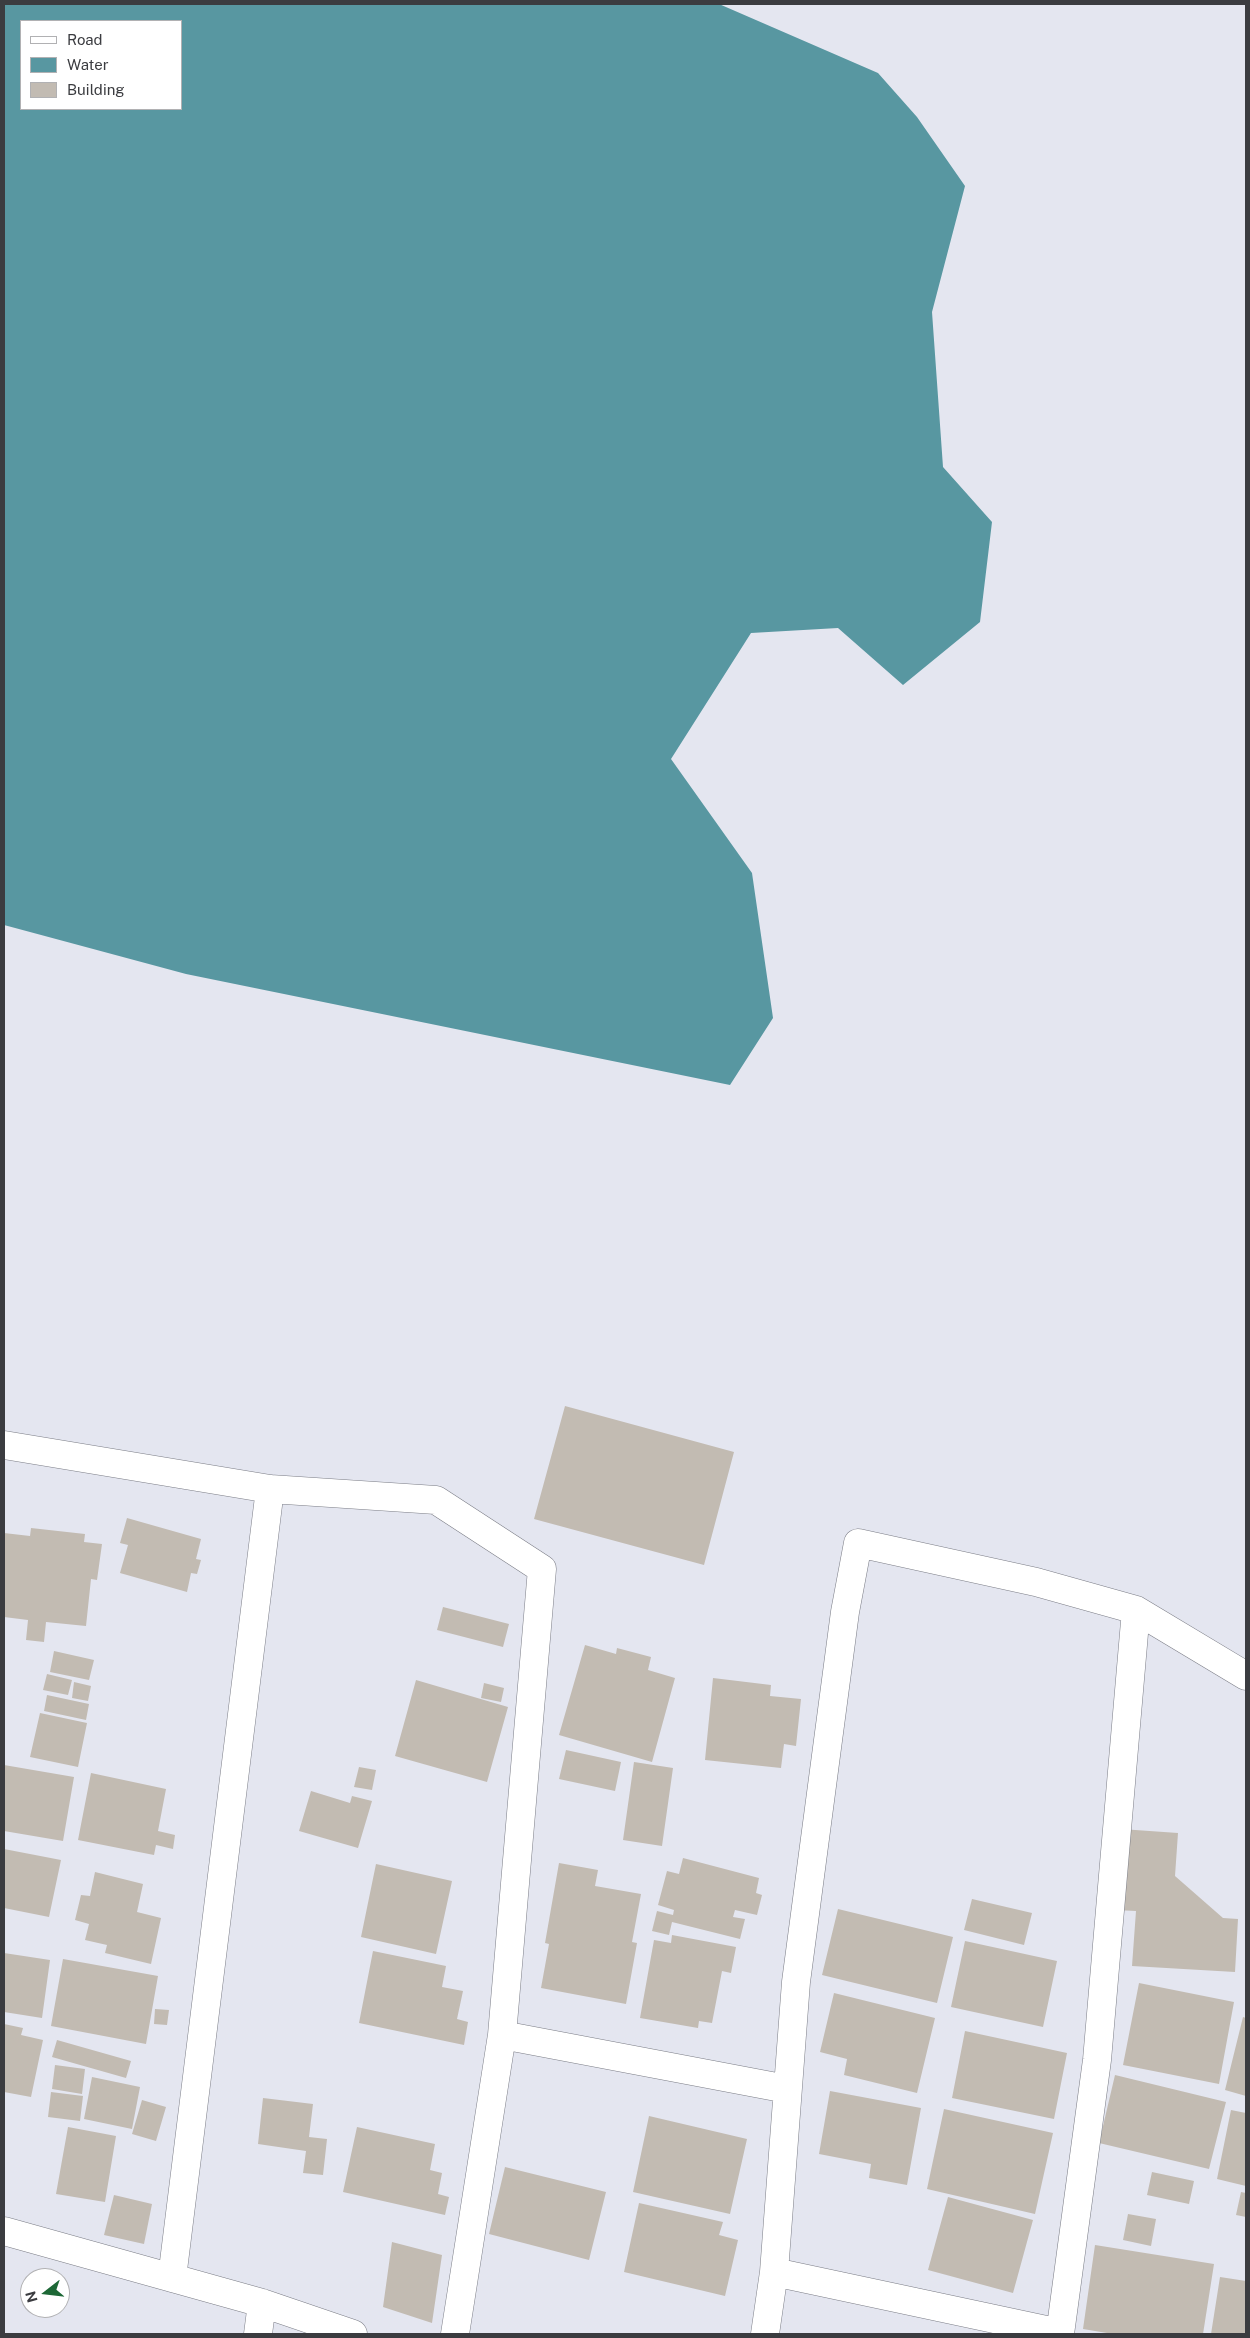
<!DOCTYPE html>
<style>
body{margin:0}
#map{position:relative;width:1250px;height:2338px;overflow:hidden;background:#e4e6f0;font-family:"Public Sans",sans-serif}
canvas{display:block}
.frame{position:absolute;inset:0;border:5px solid #3b3c40;pointer-events:none}
.legend{position:absolute;left:20px;top:20px;width:162px;height:90px;box-sizing:border-box;background:#fff;border:1px solid #b1b1b3;margin:0;padding:6px 9px;list-style:none;font-size:15px;color:#3b3c40}
.legend li{display:flex;align-items:center;gap:10px;height:25px}
.legend b{width:25px;border:1px solid #b1b1b3}
.north{position:absolute;left:20px;top:2268px;width:50px;height:50px;box-sizing:border-box;background:#fff;border:1px solid #b1b1b3;border-radius:50%;rotate:254deg;font-size:14px;font-weight:700;line-height:20px;text-align:center;color:#3b3c40}
.north::after{content:'';display:block;margin:auto;width:18px;height:22px;background:#1d6836;clip-path:polygon(50% 0,100% 100%,50% 72%,0 100%)}
</style>
<div id="map">
<canvas width="1250" height="2338"></canvas>
<div class="frame"></div>
<ul class="legend">
<li><b style="height:6px;background:#fff"></b>Road</li>
<li><b style="height:14px;background:#5897a1"></b>Water</li>
<li><b style="height:14px;background:#c2bbb2"></b>Building</li>
</ul>
<div class="north">N</div>
</div>
<script>
const context = document.querySelector('canvas').getContext('2d');
context.lineJoin = 'round';
function fillPath(path, color) { context.fillStyle = color; context.fill(path, 'evenodd'); }
const poly = rows => new Path2D(rows.map(r => 'M' + r).join(''));
function stroke(path, color, width, dash) { context.strokeStyle = color; context.lineWidth = width; context.lineCap = dash ? 'butt' : 'round'; context.setLineDash(dash || []); context.stroke(path); }
fillPath(poly([
 [4,4,719,4,878,73,917,117,965,186,932,312,943,467,992,522,980,622,903,685,838,628,751,633,671,759,752,873,773,1018,730,1085,186,974,4,925],
 [21,21,181,21,181,109,21,109]
]), '#5897a1');
fillPath(poly([
 [565,1406,734,1452,704,1565,534,1519],
 [127,1518,201,1539,196,1559,201,1560,197,1574,191,1573,187,1592,120,1573,128,1545,120,1543],
 [31,1528,85,1534,84,1542,102,1544,97,1580,91,1579,86,1626,46,1622,44,1642,26,1640,28,1620,4,1617,4,1533,30,1536],
 [443,1607,509,1624,503,1647,437,1630],
 [585,1645,616,1654,617,1648,651,1657,648,1670,675,1678,652,1762,559,1735],
 [54,1651,94,1660,89,1680,50,1672],
 [47,1674,72,1680,68,1695,43,1690],
 [713,1678,771,1685,770,1696,801,1699,796,1746,784,1744,781,1768,705,1760],
 [416,1680,508,1707,487,1782,395,1756],
 [74,1682,91,1686,88,1701,72,1698],
 [484,1683,504,1688,501,1702,481,1698],
 [47,1695,89,1704,86,1720,44,1711],
 [40,1713,87,1723,78,1767,30,1757],
 [566,1750,621,1762,615,1791,559,1779],
 [634,1762,673,1768,662,1846,623,1840],
 [4,1765,74,1777,63,1841,4,1831],
 [359,1767,376,1770,372,1790,354,1787],
 [91,1773,166,1789,158,1831,175,1835,173,1849,156,1845,154,1855,78,1840],
 [311,1791,350,1803,352,1796,372,1801,358,1848,299,1831],
 [1121,1829,1178,1833,1175,1876,1223,1918,1238,1919,1235,1972,1132,1966,1136,1911,1116,1910],
 [4,1849,61,1860,49,1917,4,1908],
 [683,1858,759,1878,756,1893,762,1895,757,1915,735,1910,733,1917,745,1919,740,1939,672,1922,669,1935,652,1931,657,1911,673,1915,674,1910,658,1905,667,1871,679,1874],
 [559,1863,598,1870,595,1886,641,1894,632,1942,637,1943,626,2004,541,1988,549,1944,545,1943],
 [376,1864,452,1881,436,1954,361,1937],
 [95,1872,143,1884,137,1912,161,1918,151,1964,105,1953,107,1945,85,1940,89,1924,75,1920,81,1895,90,1896],
 [972,1899,1032,1913,1024,1945,964,1930],
 [838,1909,953,1937,937,2003,822,1975],
 [672,1935,736,1947,731,1973,722,1971,712,2023,699,2021,698,2028,640,2018,654,1940,671,1943],
 [965,1941,1057,1961,1043,2027,951,2007],
 [373,1951,446,1966,442,1987,463,1991,457,2019,468,2022,464,2045,359,2023],
 [4,1953,50,1960,42,2018,4,2012],
 [63,1959,158,1976,146,2044,51,2026],
 [1139,1983,1234,2002,1219,2084,1123,2065],
 [834,1993,935,2018,917,2093,844,2075,847,2059,820,2052],
 [155,2009,169,2010,167,2025,154,2024],
 [1243,2017,1246,2018,1246,2096,1225,2090],
 [4,2024,23,2028,21,2035,43,2040,31,2097,4,2092],
 [965,2031,1067,2053,1054,2119,952,2098],
 [57,2040,131,2061,126,2078,52,2057],
 [55,2065,85,2069,82,2094,52,2089],
 [1115,2075,1226,2102,1209,2169,1099,2143],
 [92,2077,140,2087,132,2129,84,2119],
 [830,2091,921,2108,907,2185,869,2178,871,2164,819,2154],
 [51,2092,83,2096,80,2121,48,2117],
 [263,2098,313,2104,309,2137,327,2139,323,2175,303,2173,306,2151,258,2144],
 [142,2100,166,2107,156,2141,132,2134],
 [944,2109,1053,2133,1035,2214,927,2189],
 [1231,2110,1246,2113,1246,2186,1217,2179],
 [649,2116,747,2139,730,2214,633,2192],
 [68,2127,116,2136,105,2202,56,2194],
 [357,2127,435,2144,430,2170,442,2173,438,2194,449,2197,445,2215,343,2192],
 [505,2167,606,2192,589,2260,489,2234],
 [1152,2172,1194,2181,1189,2204,1147,2195],
 [1241,2192,1246,2193,1246,2217,1236,2215],
 [114,2195,152,2204,144,2244,104,2235],
 [948,2197,1033,2220,1013,2293,928,2270],
 [639,2203,723,2222,719,2235,738,2240,725,2296,624,2272],
 [1128,2214,1156,2219,1151,2246,1123,2240],
 [392,2242,442,2255,432,2323,383,2307],
 [1095,2245,1214,2264,1203,2334,1113,2334,1083,2329],
 [1220,2277,1246,2281,1246,2334,1211,2334]
]), '#c2bbb2');
const minor = poly([
 [4,1445,270,1489,436,1500,542,1569,502,2035,455,2334],
 [502,2035,787,2089],
 [4,2231,262,2303,353,2334],
 [774,2272,1060,2333],
 [172,2278,270,1489],
 [258,2334,262,2303],
 [765,2334,774,2272,796,1982,845,1612,858,1543,1036,1582,1136,1610,1246,1676],
 [1060,2334,1097,2060,1136,1610]
]);
stroke(minor, '#7b7d86', 29);
stroke(minor, '#fff', 28);
</script>
